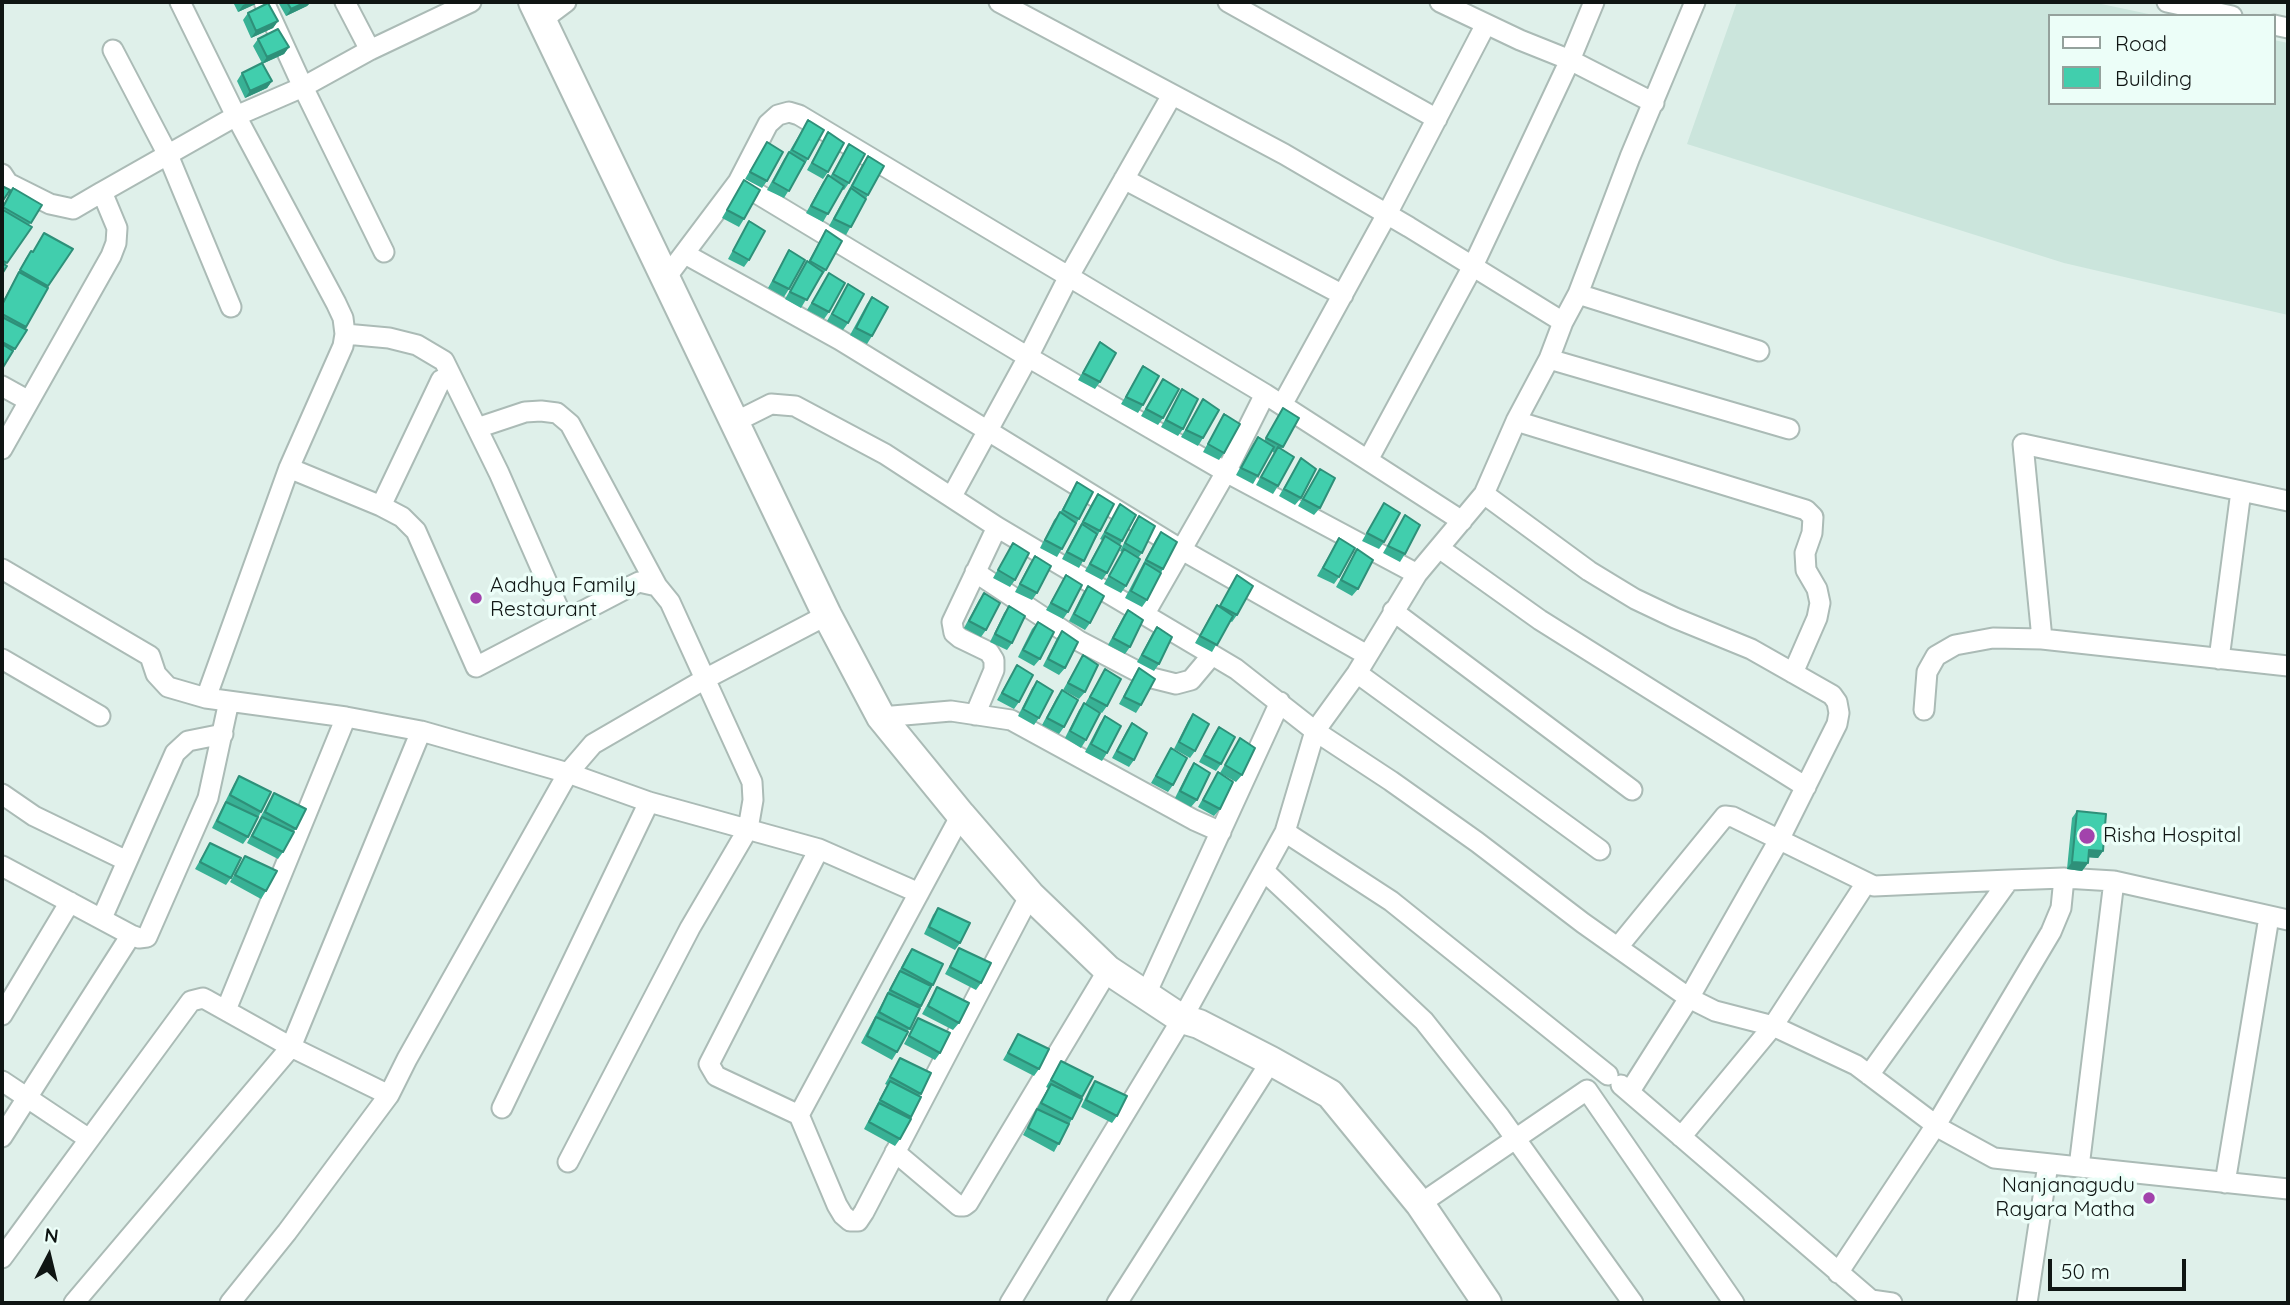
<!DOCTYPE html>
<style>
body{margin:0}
#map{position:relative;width:2290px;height:1305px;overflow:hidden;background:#dff0ea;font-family:Quicksand,sans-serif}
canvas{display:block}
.frame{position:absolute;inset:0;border:4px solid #0f1513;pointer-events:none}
.legend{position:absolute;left:2048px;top:14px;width:228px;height:91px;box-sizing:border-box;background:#ecfef8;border:2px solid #94a19c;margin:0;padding:9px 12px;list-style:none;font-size:21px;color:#0f1513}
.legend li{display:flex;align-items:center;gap:14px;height:35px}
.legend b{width:35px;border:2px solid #94a19c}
.north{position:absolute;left:14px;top:1221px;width:70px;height:70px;-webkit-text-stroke:5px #ecfef8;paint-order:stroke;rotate:7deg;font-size:19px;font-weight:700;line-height:28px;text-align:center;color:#0f1513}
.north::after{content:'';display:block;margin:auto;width:24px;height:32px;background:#0f1513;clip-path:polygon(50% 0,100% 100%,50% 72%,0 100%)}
.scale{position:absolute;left:2048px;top:1259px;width:138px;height:32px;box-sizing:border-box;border:4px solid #0f1513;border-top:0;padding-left:9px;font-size:21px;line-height:24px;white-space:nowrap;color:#0f1513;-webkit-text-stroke:5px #ecfef8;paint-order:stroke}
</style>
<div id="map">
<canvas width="2290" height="1305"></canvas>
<div class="frame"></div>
<ul class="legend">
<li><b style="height:9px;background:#fff"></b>Road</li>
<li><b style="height:19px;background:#41cead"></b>Building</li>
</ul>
<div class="north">N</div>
<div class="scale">50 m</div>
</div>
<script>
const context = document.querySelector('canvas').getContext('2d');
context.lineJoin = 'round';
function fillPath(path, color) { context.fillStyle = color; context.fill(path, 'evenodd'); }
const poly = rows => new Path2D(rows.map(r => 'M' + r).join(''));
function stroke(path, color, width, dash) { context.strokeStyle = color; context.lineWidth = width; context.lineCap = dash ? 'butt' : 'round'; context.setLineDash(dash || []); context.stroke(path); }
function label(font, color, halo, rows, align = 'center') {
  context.font = font + ' Quicksand,sans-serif'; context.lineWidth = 7; context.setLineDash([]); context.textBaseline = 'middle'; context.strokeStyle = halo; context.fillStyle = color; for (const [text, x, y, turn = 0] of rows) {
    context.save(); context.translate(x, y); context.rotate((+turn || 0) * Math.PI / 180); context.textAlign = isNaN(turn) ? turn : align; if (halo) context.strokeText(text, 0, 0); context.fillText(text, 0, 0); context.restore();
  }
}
fillPath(poly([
 [1737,2,2092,2,2158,16,2050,16,2050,103,2274,103,2274,40,2288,43,2288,315,2064,263,1687,144]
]), '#cbe5dc');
const minor = poly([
 [180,2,236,116,336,303,343,318,345,334,343,346,289,468,206,698],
 [264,2,303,87,384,252],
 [345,2,370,50],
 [999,2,1284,154,1409,227,1563,322],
 [1228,2,1437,119],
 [1440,2,1520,40,1570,60,1654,103],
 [2167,2,2232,16],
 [542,20,566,2],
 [2274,25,2288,28],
 [113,50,168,155,231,307],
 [2,174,8,183,50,204,73,209,102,192],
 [1124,179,1343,295],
 [738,182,1028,357,1226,472,1417,574],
 [685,254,840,340,1182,550,1367,655],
 [665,279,738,182,768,124,778,115,789,112,799,115,1265,394,1462,521],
 [1578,294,1759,351],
 [345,334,389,338,417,345,444,361,499,473,564,621],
 [1549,359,1789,429],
 [2,386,29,401],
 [1282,405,1387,214,1486,24],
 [1516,421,1806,510,1813,517,1812,533,1805,553,1806,570,1817,589,1820,603,1817,618,1793,673],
 [735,422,771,404,795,406,885,454,997,527,1236,669,1315,731,1391,781,1477,842,1583,923,1689,998,1715,1011,1773,1026,1856,1065,1941,1129,1994,1158,2288,1189],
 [477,428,525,412,541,411,557,413,570,424,657,586],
 [2,449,111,256,116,243,117,228,102,192,236,116,303,87,370,50,471,2],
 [1368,460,1473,266,1570,60,1594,2],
 [289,468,381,506,402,517,416,531,476,667,629,587,639,582,657,586,670,602,752,782,753,800,748,829,690,928,568,1162],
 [1484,494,1589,571,1635,599,1675,618,1751,649,1832,695,1837,702,1839,713,1837,724,1779,840,1689,998,1630,1091],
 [952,496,1028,357,1069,276,1172,95],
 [381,506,441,380],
 [1439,548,1540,620,1806,787],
 [2,569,150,656,156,674,168,687,206,698,346,717,421,731,568,773,649,802,819,849,919,893],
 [975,572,1079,641,1148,677,1176,684,1191,680,1212,655],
 [1393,611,1632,790],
 [1144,615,1226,472,1265,394],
 [2042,639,2023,444,2288,501],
 [2,659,100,716],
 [2219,659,2241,491],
 [1357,673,1600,850],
 [1924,710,1927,672,1936,656,1955,645,1993,638,2042,639,2288,666],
 [975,715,994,670,994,660,989,652,960,638,954,633,952,622,997,527],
 [881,717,951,711,1011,720,1194,820,1221,832],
 [2,794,34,816,127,861],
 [1285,832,1315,731,1357,673,1417,574,1484,494,1516,421,1549,359,1563,322,1578,294,1630,157,1695,2],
 [819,849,709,1064,716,1076,799,1115,837,1205,843,1215,850,1221,858,1221,864,1212,1030,895],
 [2,866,131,935,139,938,147,937,208,798,229,701],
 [1264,871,1424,1021,1500,1117,1633,1303],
 [2114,881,2288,920],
 [102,918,175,753,188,741,223,734],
 [1618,947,1725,816,1733,817,1874,886,2009,880],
 [1146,994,1280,702],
 [226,1010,346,717],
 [2,1015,70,902],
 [1869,1075,2009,880,2064,878,2114,881,2079,1167],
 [2,1081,89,1139],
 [1621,1085,1871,1300],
 [502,1108,649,802],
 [799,1115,961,815],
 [2,1137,131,935],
 [1681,1137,1773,1026,1866,883],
 [895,1152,959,1206,964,1206,968,1203,1108,970],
 [2225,1183,2269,917],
 [1420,1204,1587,1090,1734,1303],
 [2,1258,191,1001,203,998,207,1000,291,1047,389,1095,407,1059,568,773,593,744,705,679,827,615],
 [1838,1273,1936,1125,2051,932,2061,908,2064,878],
 [74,1303,291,1047,421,731],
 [230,1303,287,1232,389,1095],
 [1010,1303,1182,1019,1285,832,1391,901,1608,1075],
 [1117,1303,1271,1061],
 [1867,1303,1871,1300,1892,1303],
 [2027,1303,2048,1164]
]);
const secondary = poly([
 [533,2,827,615,881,717,961,815,1030,895,1108,970,1182,1019,1199,1024,1271,1061,1330,1094,1420,1204,1487,1303]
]);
stroke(minor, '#abbbb6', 23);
stroke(secondary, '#abbbb6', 32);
stroke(minor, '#fff', 19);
stroke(secondary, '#fff', 28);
fillPath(poly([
 [233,2,260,2,238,12],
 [278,2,311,2,307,6,286,16],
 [248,13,278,21,273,28,251,38,243,20],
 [258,39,289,47,284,54,262,64,272,81,267,88,245,98,237,81,242,73,262,63,253,46],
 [808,120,808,159,784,198,767,190,784,159,789,152],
 [828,132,828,172,823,179,807,170],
 [767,142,767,181,762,188,745,179],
 [849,144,849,183,844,190,842,189,823,222,806,213,823,182,828,175,830,177],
 [868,156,868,195,846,235,829,226,863,163],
 [744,180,744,219,739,227,722,218],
 [13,188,42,205,29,225,32,227,5,265,2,274,2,207],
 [749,221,749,260,744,267,728,259],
 [826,230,826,270,821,277,820,276,801,308,785,299,802,269,807,261,808,262],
 [44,233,73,249,47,288,48,288,24,329,27,330,2,369,2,303,26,258,31,251,33,252],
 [789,250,789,289,784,297,768,288],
 [829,273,829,312,824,319,807,310],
 [848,284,848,323,843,330,827,321],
 [872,297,872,336,867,344,850,335,867,304],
 [1100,342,1100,382,1095,389,1078,380],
 [1143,366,1143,405,1138,413,1121,404],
 [1163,379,1163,418,1158,425,1141,416],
 [1182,389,1183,429,1178,436,1161,427],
 [1203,399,1203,438,1198,446,1181,437],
 [1283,408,1299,418,1281,449,1278,486,1273,494,1256,485,1274,453,1272,451,1253,484,1236,475,1253,444,1258,437,1264,441],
 [1224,414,1224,453,1219,460,1203,452],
 [1301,458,1301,498,1295,505,1279,496],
 [1320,469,1320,508,1314,515,1298,506],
 [1077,482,1079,519,1057,557,1040,548,1054,520,1060,513],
 [1098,494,1100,531,1079,568,1062,559,1093,501],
 [1384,503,1384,542,1379,549,1362,541],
 [1120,504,1122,541,1107,573,1102,580,1085,571,1102,540,1100,539],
 [1405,515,1405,554,1400,562,1383,553],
 [1139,516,1142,553,1138,558,1126,586,1121,593,1104,584,1122,552,1120,551,1134,523],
 [1161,532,1163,569,1147,600,1142,607,1125,598,1156,539],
 [1339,538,1339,577,1334,584,1317,576],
 [1013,543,1015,580,1010,587,993,578],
 [1357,549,1358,589,1352,596,1336,587],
 [1035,556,1037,593,1032,600,1015,592,1030,563],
 [1066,575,1068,612,1063,619,1046,610],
 [1237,575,1237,615,1232,622,1230,621,1212,652,1195,643,1212,613,1217,605,1219,607],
 [1088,586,1090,623,1085,630,1069,621,1083,593],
 [984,593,986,630,981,637,964,628,979,600],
 [1009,606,1012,643,1007,650,990,642,1004,613],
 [1128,610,1130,647,1125,654,1108,645,1123,617],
 [1038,622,1040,659,1034,666,1018,657,1032,629],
 [1157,627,1159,664,1154,671,1137,662,1152,634],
 [1062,631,1065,668,1059,675,1043,666,1057,638],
 [1083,655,1085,692,1079,699,1063,690],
 [1017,665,1019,702,1014,709,997,700],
 [1139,668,1141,705,1136,713,1119,704,1134,676],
 [1105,669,1107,706,1102,713,1093,709,1086,740,1081,748,1065,738,1079,710,1084,703,1085,704],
 [1037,681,1039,718,1034,725,1018,716,1032,688],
 [1062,690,1064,727,1059,734,1042,725,1057,697],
 [1193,714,1195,751,1190,758,1174,749,1188,721],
 [1105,716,1107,753,1102,761,1085,752,1100,723],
 [1132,723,1134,760,1129,767,1112,758,1127,730],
 [1219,727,1221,764,1216,771,1199,762,1214,734],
 [1240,738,1242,775,1236,782,1220,773],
 [1171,748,1173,785,1168,792,1151,783],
 [1194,763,1197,800,1191,807,1175,798,1189,770],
 [1218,772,1220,809,1214,816,1198,807],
 [239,776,261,812,248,837,243,844,212,828,234,784],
 [274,793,306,809,283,852,278,859,247,843,269,801],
 [2077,811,2103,851,2098,858,2088,857,2088,863,2082,871,2067,869,2072,818],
 [210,843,231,878,226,885,195,869],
 [245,856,266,891,261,899,230,882],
 [938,908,960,943,955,950,924,934,933,915],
 [959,948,981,983,976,990,945,974],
 [912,949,933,985,920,1008,897,1052,892,1060,861,1043,907,956],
 [937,987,959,1023,953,1030,922,1014],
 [918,1018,940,1053,935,1060,904,1044],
 [1018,1034,1039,1069,1034,1076,1003,1060],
 [900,1058,931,1073,919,1096,921,1097,900,1139,895,1146,864,1129,887,1085,885,1084],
 [1061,1061,1093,1077,1081,1098,1072,1119,1054,1152,1023,1135,1048,1088,1046,1087],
 [1095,1081,1117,1116,1112,1123,1081,1107,1090,1088]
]), '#38b195');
fillPath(poly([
 [250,2,260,2,238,12,243,5],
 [306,2,311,2,307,6,286,16,291,9],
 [278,21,273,28,251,38,256,31],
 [289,47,284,54,262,64,267,57],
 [272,81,267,88,245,98,250,91],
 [2089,850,2103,851,2098,858,2084,857],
 [2072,862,2088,863,2082,871,2067,869]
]), '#2e9079');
const building = poly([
 [287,2,306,2,291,9,287,2],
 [268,3,278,21,256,31,248,13,268,3],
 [278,29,289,47,267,57,258,39,278,29],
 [262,63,272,81,250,91,242,73,262,63],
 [808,120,824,130,808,159,792,150,808,120],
 [828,132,844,143,828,172,812,163,828,132],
 [767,142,783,152,767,181,750,172,767,142],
 [849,144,865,154,849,183,833,174,849,144],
 [789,152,805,162,789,191,773,182,789,152],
 [868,156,884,166,868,195,852,186,868,156],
 [828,175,844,186,828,214,811,206,828,175],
 [744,180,760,190,744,219,727,210,744,180],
 [2,186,10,190,2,202,2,186],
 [13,188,42,205,31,223,3,207,13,188],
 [851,188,866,199,851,227,834,219,851,188],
 [3,210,32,227,7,263,2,260,2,212,3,210],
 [749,221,765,231,749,260,733,251,749,221],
 [826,230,842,241,826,270,810,261,826,230],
 [44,233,73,249,48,286,20,270,31,251,33,252,44,233],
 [789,250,805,260,789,289,773,281,789,250],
 [807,261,823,272,807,300,790,292,807,261],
 [2,263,7,266,2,274,2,263],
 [19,272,48,288,26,327,2,314,2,305,19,272],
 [829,273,845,283,829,312,812,303,829,273],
 [848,284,864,294,848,323,832,314,848,284],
 [872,297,888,307,872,336,856,328,872,297],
 [2,317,27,330,15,349,2,342,2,317],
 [1100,342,1116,353,1100,382,1083,373,1100,342],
 [2,344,13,351,2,369,2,344],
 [1143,366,1159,376,1143,405,1126,397,1143,366],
 [1163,379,1179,389,1163,418,1146,409,1163,379],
 [1182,389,1198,399,1183,429,1166,420,1182,389],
 [1203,399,1219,410,1203,438,1186,430,1203,399],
 [1283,408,1299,418,1283,447,1266,438,1283,408],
 [1224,414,1240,424,1224,453,1208,444,1224,414],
 [1258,437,1274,447,1258,476,1241,468,1258,437],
 [1278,447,1294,457,1278,486,1261,477,1278,447],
 [1301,458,1316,469,1301,498,1284,489,1301,458],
 [1320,469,1335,478,1320,508,1303,499,1320,469],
 [1077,482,1093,492,1079,519,1063,510,1077,482],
 [1098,494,1114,504,1100,531,1083,522,1098,494],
 [1384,503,1400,513,1384,542,1367,533,1384,503],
 [1120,504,1136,515,1122,541,1105,532,1120,504],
 [1060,512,1076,523,1062,549,1045,540,1060,512],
 [1405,515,1420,525,1405,554,1388,546,1405,515],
 [1139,516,1155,526,1142,553,1125,543,1139,516],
 [1082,524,1097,534,1084,561,1067,552,1082,524],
 [1161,532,1177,542,1163,569,1146,560,1161,532],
 [1105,536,1121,546,1107,573,1090,564,1105,536],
 [1339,538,1355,548,1339,577,1323,568,1339,538],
 [1013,543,1029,553,1015,580,998,570,1013,543],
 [1124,549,1140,559,1126,586,1109,576,1124,549],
 [1357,549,1373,560,1358,589,1341,580,1357,549],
 [1035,556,1051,566,1037,593,1020,584,1035,556],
 [1145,563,1161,573,1147,600,1131,591,1145,563],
 [1066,575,1082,585,1068,612,1051,603,1066,575],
 [1237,575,1253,586,1237,615,1220,606,1237,575],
 [1088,586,1104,596,1090,623,1074,614,1088,586],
 [984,593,1000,603,986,630,969,621,984,593],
 [1217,605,1233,616,1217,645,1200,636,1217,605],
 [1009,606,1025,616,1012,643,995,634,1009,606],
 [1128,610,1143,620,1130,647,1113,638,1128,610],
 [1038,622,1054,632,1040,659,1023,650,1038,622],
 [1157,627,1172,637,1159,664,1142,655,1157,627],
 [1062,631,1078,642,1065,668,1048,659,1062,631],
 [1083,655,1098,665,1085,692,1068,683,1083,655],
 [1017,665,1033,675,1019,702,1002,693,1017,665],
 [1139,668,1155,679,1141,705,1124,697,1139,668],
 [1105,669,1121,679,1107,706,1090,697,1105,669],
 [1037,681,1053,691,1039,718,1023,709,1037,681],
 [1062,690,1078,700,1064,727,1047,718,1062,690],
 [1084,703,1100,713,1086,740,1070,731,1084,703],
 [1193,714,1209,724,1195,751,1179,742,1193,714],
 [1105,716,1121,726,1107,753,1091,744,1105,716],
 [1132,723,1147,733,1134,760,1117,751,1132,723],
 [1219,727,1235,737,1221,764,1204,755,1219,727],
 [1240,738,1255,748,1242,775,1225,765,1240,738],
 [1171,748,1187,758,1173,785,1156,776,1171,748],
 [1194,763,1210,773,1197,800,1180,791,1194,763],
 [1218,772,1233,782,1220,809,1203,800,1218,772],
 [239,776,271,792,261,812,230,795,239,776],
 [274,793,306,809,296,829,265,812,274,793],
 [226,802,258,817,248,837,217,821,226,802],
 [2077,811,2106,814,2103,851,2089,850,2088,863,2072,862,2077,811],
 [262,817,294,832,283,852,252,836,262,817],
 [210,843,241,858,231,878,200,862,210,843],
 [245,856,277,871,266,891,235,875,245,856],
 [938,908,970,923,960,943,929,927,938,908],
 [959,948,991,963,981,983,950,967,959,948],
 [912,949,943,964,933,985,902,968,912,949],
 [900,971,931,986,921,1006,890,990,900,971],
 [937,987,969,1003,959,1023,928,1006,937,987],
 [888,993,920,1008,910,1029,879,1012,888,993],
 [876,1017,908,1032,897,1052,867,1036,876,1017],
 [918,1018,950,1033,940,1053,909,1036,918,1018],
 [1018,1034,1049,1049,1039,1069,1008,1053,1018,1034],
 [900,1058,931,1073,921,1094,890,1077,900,1058],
 [1061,1061,1093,1077,1082,1097,1051,1080,1061,1061],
 [890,1081,921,1097,911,1117,880,1100,890,1081],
 [1095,1081,1127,1096,1117,1116,1086,1100,1095,1081],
 [1051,1084,1082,1099,1072,1119,1041,1103,1051,1084],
 [879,1103,911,1119,900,1139,869,1122,879,1103],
 [1037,1109,1069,1124,1059,1144,1028,1128,1037,1109]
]);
fillPath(building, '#41cead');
stroke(building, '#2e9079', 2);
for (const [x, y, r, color] of [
 [476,598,7,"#a243ac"],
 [2087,836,9,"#a243ac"],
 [2149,1198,7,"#a243ac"]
]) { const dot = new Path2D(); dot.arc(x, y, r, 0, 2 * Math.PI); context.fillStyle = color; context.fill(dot); stroke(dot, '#ecfef8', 2.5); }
label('21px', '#0f1513', '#ecfef8', [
 ["Aadhya Family",490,586],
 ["Restaurant",490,610],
 ["Risha Hospital",2103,836],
 ["Nanjanagudu",2135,1186,"right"],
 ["Rayara Matha",2135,1210,"right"]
], 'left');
</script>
